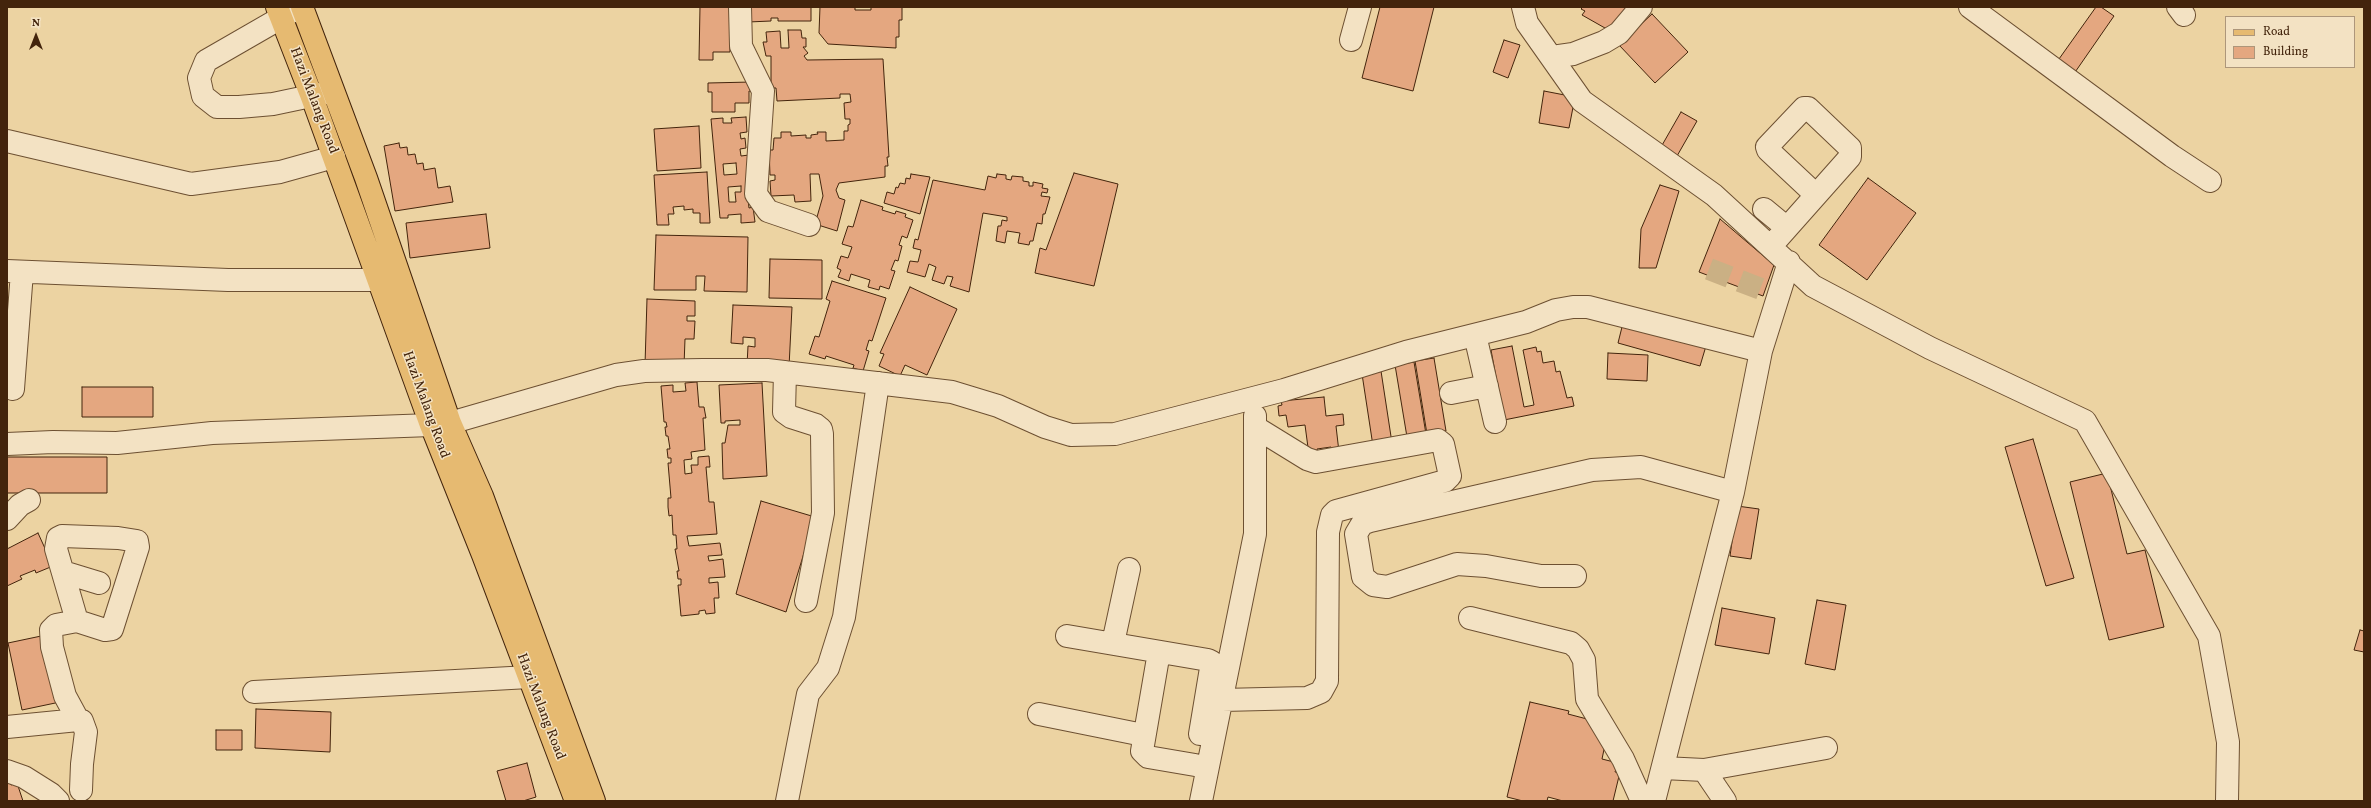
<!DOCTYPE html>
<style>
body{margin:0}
#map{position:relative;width:2371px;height:808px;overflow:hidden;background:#ecd3a2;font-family:Vollkorn,serif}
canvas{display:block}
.frame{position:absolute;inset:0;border:8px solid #43240c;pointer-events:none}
.legend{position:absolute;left:2225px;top:16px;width:130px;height:52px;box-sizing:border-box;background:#f3e2c3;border:1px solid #ad967a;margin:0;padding:5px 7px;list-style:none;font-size:12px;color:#43240c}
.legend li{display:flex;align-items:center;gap:8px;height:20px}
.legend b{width:20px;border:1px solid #ad967a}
.north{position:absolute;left:16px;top:16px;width:40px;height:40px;-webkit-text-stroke:3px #f3e2c3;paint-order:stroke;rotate:0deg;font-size:11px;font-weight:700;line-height:16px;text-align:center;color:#43240c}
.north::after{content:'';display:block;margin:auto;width:14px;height:18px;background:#43240c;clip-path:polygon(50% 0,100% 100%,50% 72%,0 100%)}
</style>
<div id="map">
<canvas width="2371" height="808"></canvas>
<div class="frame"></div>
<ul class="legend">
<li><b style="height:5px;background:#e6ba71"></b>Road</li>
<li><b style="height:11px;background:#e4a780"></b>Building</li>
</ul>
<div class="north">N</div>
</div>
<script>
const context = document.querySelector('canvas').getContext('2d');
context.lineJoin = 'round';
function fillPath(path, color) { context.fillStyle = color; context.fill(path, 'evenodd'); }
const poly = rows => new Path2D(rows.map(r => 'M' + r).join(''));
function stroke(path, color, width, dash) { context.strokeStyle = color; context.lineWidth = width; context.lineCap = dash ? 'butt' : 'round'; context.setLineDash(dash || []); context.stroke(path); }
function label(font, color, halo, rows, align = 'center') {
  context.font = font + ' Vollkorn,serif'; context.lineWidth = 3; context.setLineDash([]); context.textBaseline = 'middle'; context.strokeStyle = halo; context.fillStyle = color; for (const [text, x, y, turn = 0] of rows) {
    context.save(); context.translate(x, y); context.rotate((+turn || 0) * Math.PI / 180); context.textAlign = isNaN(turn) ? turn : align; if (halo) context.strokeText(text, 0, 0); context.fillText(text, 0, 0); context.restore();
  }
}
const building = poly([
 [700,7,730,7,730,52,713,52,713,60,699,60,700,7],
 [747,7,811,7,811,21,778,21,778,18,771,18,771,21,748,22,747,7],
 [820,7,855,7,855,10,871,10,871,7,902,7,902,20,899,20,899,37,896,37,896,48,828,44,819,33,820,7],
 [1380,7,1434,7,1413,91,1362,78,1380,7],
 [1583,7,1630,7,1612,32,1582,15,1585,11,1581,9,1583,7],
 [2096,7,2101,7,2114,16,2071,78,2054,66,2096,7],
 [1652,14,1688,52,1655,83,1619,45,1652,14],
 [788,30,801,30,802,38,806,38,806,47,803,47,808,53,804,56,807,60,883,59,889,157,887,157,888,166,885,166,885,177,839,183,836,190,839,198,845,200,837,231,815,224,823,196,819,174,810,174,811,201,795,202,794,195,771,196,770,181,775,180,775,175,770,175,769,150,773,150,774,138,781,138,781,132,791,132,791,136,806,135,806,138,811,138,811,135,818,134,817,132,826,132,826,141,844,140,844,131,848,131,848,125,850,124,850,119,845,119,844,103,851,102,850,94,840,94,840,98,777,101,776,88,771,88,771,56,766,56,763,42,767,42,766,32,780,31,781,48,789,48,788,30],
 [1504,40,1520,45,1508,78,1493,72,1504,40],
 [752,82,752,91,749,91,749,103,735,103,735,112,712,112,712,92,708,92,708,83,752,82],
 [1544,91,1575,97,1569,128,1539,123,1544,91],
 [1681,112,1697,121,1677,156,1661,147,1681,112],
 [746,117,747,132,740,133,741,139,745,138,746,148,740,149,741,156,749,155,751,181,746,181,749,208,753,207,755,222,741,223,741,214,728,215,728,218,720,218,711,119,723,118,723,123,732,123,731,118,746,117],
 [736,163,737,174,724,175,723,164,736,163],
 [741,186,741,192,735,192,736,202,729,202,728,187,741,186],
 [699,126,701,168,657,171,654,129,699,126],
 [399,143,400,148,407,147,408,155,415,154,417,164,423,163,424,170,435,168,438,188,450,186,453,202,395,211,384,146,399,143],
 [707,172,710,223,700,223,700,213,693,213,693,209,684,210,684,206,673,207,674,214,668,214,669,225,657,225,654,175,707,172],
 [1074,173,1118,184,1094,286,1035,273,1040,248,1046,250,1074,173],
 [911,174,930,177,920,214,884,203,887,192,894,194,896,187,898,188,900,183,905,184,906,178,910,179,911,174],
 [997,174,1006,175,1006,179,1011,180,1012,176,1023,177,1023,181,1029,182,1029,186,1033,186,1033,182,1043,184,1042,188,1048,189,1047,193,1042,192,1041,196,1050,197,1045,214,1043,214,1042,224,1037,223,1033,241,1030,241,1029,245,1018,243,1020,233,1007,231,1005,243,996,241,998,226,1001,226,1002,220,1007,221,1007,217,983,213,969,292,950,286,953,277,947,276,944,284,932,280,936,267,929,264,925,277,907,272,910,261,918,262,921,250,913,248,915,239,918,240,933,180,985,190,988,176,996,178,997,174],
 [1868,178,1916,213,1867,280,1819,245,1868,178],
 [1660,185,1679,191,1656,268,1639,268,1641,229,1660,185],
 [861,200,883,207,882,210,895,214,896,211,906,214,905,217,913,220,907,238,902,236,899,245,902,246,898,261,895,260,891,270,895,271,889,289,880,286,879,290,868,287,870,280,851,274,849,281,838,277,841,270,837,268,841,256,848,258,852,247,842,244,848,226,853,227,861,200],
 [486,214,490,248,410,258,406,223,486,214],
 [1720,219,1774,265,1763,296,1699,272,1720,219],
 [656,235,748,237,747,292,704,291,705,276,696,276,696,290,654,290,656,235],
 [770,259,822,260,822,299,769,298,770,259],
 [832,281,886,298,872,341,869,340,866,350,869,351,863,371,853,368,854,365,826,356,825,359,809,354,815,336,819,337,830,301,826,299,832,281],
 [910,287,957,309,927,375,905,365,900,376,879,366,884,354,880,353,910,287],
 [647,299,695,301,695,316,687,316,687,321,695,321,694,339,685,339,684,366,645,365,647,299],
 [733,305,792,307,789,367,747,365,748,346,755,347,755,338,743,337,743,344,731,343,733,305],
 [1623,323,1706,346,1700,366,1618,343,1623,323],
 [1512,346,1524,407,1534,405,1523,350,1536,347,1537,352,1541,351,1543,363,1554,361,1556,372,1560,371,1567,398,1572,397,1574,406,1504,420,1491,350,1512,346],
 [1608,353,1648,355,1647,381,1607,379,1608,353],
 [1434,358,1446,431,1427,434,1415,361,1434,358],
 [1414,362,1426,434,1407,437,1395,365,1414,362],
 [1381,371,1392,443,1373,446,1362,374,1381,371],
 [697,382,699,407,704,407,706,418,703,418,705,450,691,452,692,459,684,460,685,474,692,473,691,465,698,465,698,457,709,456,710,467,706,467,709,502,714,502,717,534,687,536,689,546,720,543,722,555,708,556,709,561,723,559,725,577,709,578,709,583,718,582,719,598,714,598,715,613,706,614,705,610,699,611,699,614,681,616,678,585,681,585,681,579,678,579,677,571,679,571,675,549,677,549,676,535,673,535,672,515,669,516,668,507,668,498,671,498,668,463,671,463,671,458,668,458,667,449,670,449,668,436,666,436,665,427,667,427,666,422,664,422,661,386,673,385,673,392,686,391,685,383,697,382],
 [762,383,767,476,723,479,722,443,725,443,728,425,740,425,740,420,725,421,725,423,721,423,719,385,762,383],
 [82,387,153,387,153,417,82,417,82,387],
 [1324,397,1326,416,1343,414,1344,425,1336,426,1339,452,1332,452,1331,447,1317,449,1318,454,1309,455,1305,425,1288,427,1286,415,1279,416,1278,406,1282,405,1281,401,1324,397],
 [2033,439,2074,578,2046,586,2005,447,2033,439],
 [7,457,107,457,107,493,7,493,7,457],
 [2107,473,2127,554,2145,550,2164,627,2109,640,2070,482,2107,473],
 [761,501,815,517,786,612,736,594,761,501],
 [1737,506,1759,509,1751,559,1730,556,1737,506],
 [38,533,53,566,36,573,35,570,20,576,22,579,7,586,7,549,38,533],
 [1817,600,1846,605,1835,670,1805,664,1817,600],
 [1722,608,1775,618,1769,654,1715,645,1722,608],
 [2360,630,2364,631,2364,652,2354,650,2360,630],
 [46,635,60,702,22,710,8,643,46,635],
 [1530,702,1569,711,1568,714,1587,719,1587,721,1595,723,1606,740,1602,759,1618,763,1615,772,1620,772,1613,801,1563,801,1548,797,1547,801,1523,801,1507,797,1530,702],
 [256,709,331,712,330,752,255,748,256,709],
 [216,730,242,730,242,750,216,750,216,730],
 [527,763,536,797,523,801,506,801,497,771,527,763],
 [7,778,11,785,17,783,23,801,7,801,7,778]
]);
fillPath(building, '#e4a780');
stroke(building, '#43240c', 1);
stroke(poly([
 [1709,269,1766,291]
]), '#cab084', 22, [22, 11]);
const minor = poly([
 [740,7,741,46,763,91,756,194,768,211,809,225],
 [1523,7,1527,23,1582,101,1714,195,1813,286,1930,348,2085,421,2209,636,2228,742,2227,801],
 [1970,7,2172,156,2210,181],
 [2178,7,2184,15],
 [298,8,206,61,199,78,203,96,217,107,239,107,273,104,330,92],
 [1351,40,1360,7],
 [1552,57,1573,54,1604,42,1619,33,1641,7],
 [7,141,191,184,280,172,334,157],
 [1764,209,1787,228],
 [1771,246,1787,228,1850,157,1850,148,1808,108,1804,108,1767,147,1768,150,1816,195],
 [7,271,228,280,379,280,397,278],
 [1475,335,1495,422],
 [785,372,784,412,791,417,816,425,821,429,822,434,823,513,806,601],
 [13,389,22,272],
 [1451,393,1487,386],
 [7,444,53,442,117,443,212,433,431,425,450,423,616,375,644,371,703,370,767,370,952,392,998,406,1045,427,1071,435,1115,434,1284,390,1406,352,1526,322,1556,310,1573,307,1588,307,1761,351],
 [7,519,20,505,29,500],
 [63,572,99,583],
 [1575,576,1541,576,1486,566,1457,564,1387,587,1373,585,1363,577,1356,534,1362,524,1370,521,1592,470,1641,467,1733,492],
 [1470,618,1571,643,1578,649,1584,660,1587,699,1623,759,1642,801],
 [77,621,56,549,58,538,62,536,118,538,137,541,138,547,112,629,105,630,77,621,56,625,51,630,52,647,65,696,78,720],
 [1067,636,1208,660,1212,662,1200,734],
 [1113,643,1129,569],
 [1159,652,1142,751,1148,757,1195,765],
 [254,692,529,677],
 [1222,700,1307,698,1321,692,1327,681,1328,532,1332,515,1336,511,1445,481,1450,476,1443,444,1438,440,1316,462,1307,459,1255,427],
 [1039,714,1143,735],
 [7,727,78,720,82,721,86,732,82,764,81,790],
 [1663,768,1704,770,1725,801],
 [1704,770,1826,748],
 [7,771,24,777,51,794,58,801],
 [787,801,808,694,828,668,844,617,878,383],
 [1201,801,1255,534,1255,416],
 [1654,801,1733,492,1761,351,1789,262]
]);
const major = poly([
 [277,7,312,97,431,425,483,555,576,801],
 [302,7,366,178,450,423,482,496,594,801]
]);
stroke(minor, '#6d5032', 24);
stroke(major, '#43240c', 24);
stroke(minor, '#f3e2c3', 22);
stroke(major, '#e6ba71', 22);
label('14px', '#43240c', '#f3e2c3', [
 ["Hazi Malang Road",313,101,69],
 ["Hazi Malang Road",425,405,70],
 ["Hazi Malang Road",540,707,69]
]);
</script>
